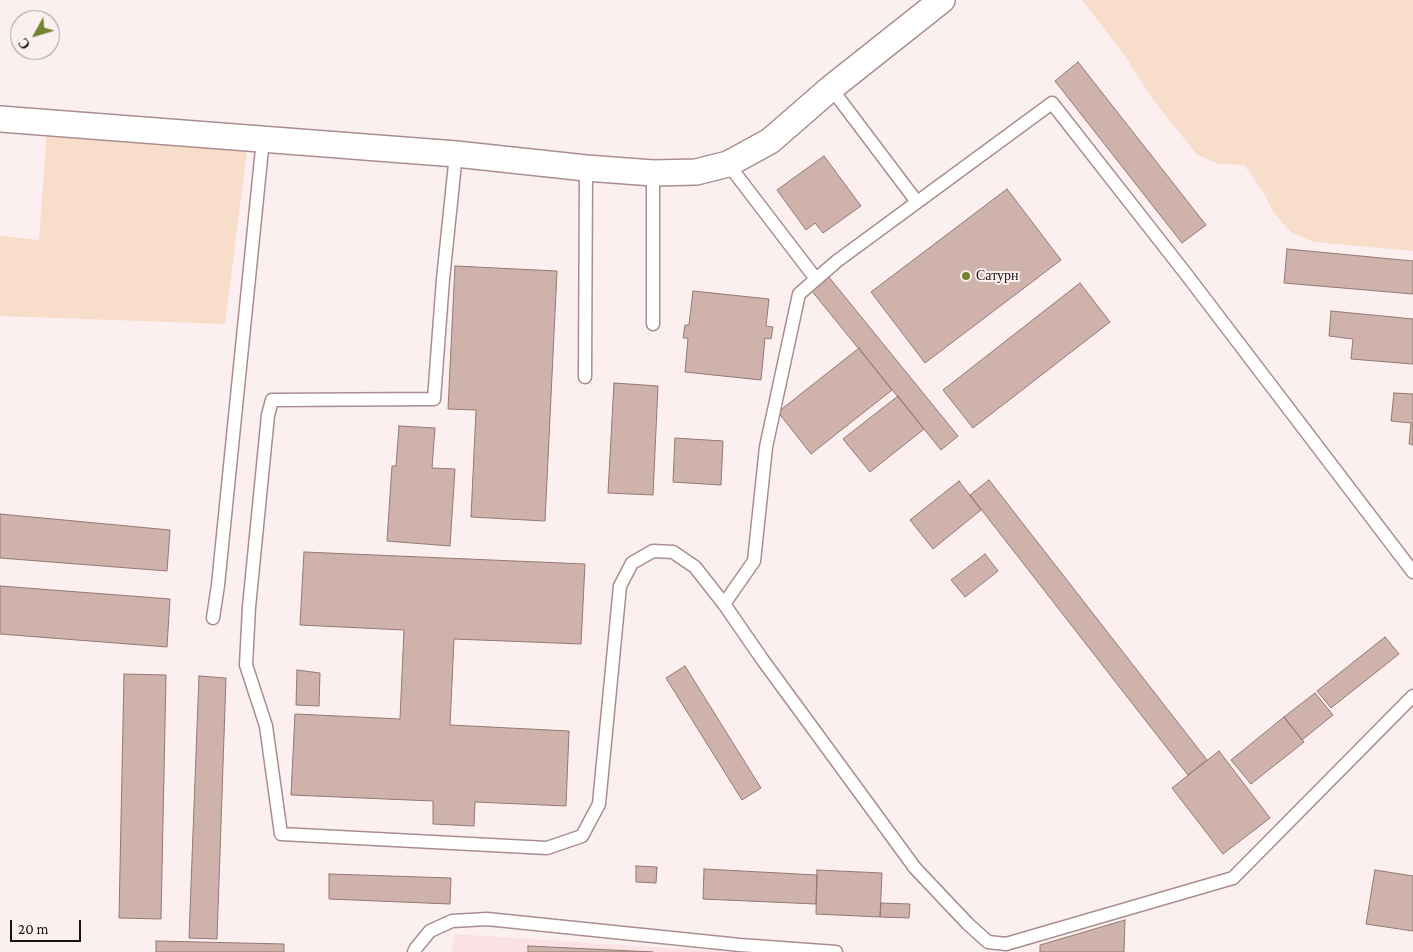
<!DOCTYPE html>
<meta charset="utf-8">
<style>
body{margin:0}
#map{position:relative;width:1413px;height:952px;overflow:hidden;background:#fceff0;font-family:"Crimson Pro",serif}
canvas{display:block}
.north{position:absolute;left:10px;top:10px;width:50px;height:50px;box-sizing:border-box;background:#fceff0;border:1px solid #a29697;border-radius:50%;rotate:231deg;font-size:14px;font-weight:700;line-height:20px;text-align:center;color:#1b1112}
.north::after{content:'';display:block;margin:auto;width:18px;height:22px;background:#748331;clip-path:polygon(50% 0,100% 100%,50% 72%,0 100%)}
.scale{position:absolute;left:10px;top:920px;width:71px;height:22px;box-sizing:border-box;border:2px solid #1b1112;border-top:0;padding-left:6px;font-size:15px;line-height:18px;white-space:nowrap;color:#1b1112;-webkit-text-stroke:4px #fceff0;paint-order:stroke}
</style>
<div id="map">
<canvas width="1413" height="952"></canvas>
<div class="north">С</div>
<div class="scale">20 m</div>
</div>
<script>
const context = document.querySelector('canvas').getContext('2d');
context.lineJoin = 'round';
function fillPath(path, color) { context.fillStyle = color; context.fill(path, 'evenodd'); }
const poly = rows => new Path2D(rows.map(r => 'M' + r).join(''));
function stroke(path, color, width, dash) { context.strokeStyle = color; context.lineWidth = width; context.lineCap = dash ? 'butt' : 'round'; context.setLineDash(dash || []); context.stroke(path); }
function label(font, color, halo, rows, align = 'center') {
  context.font = font + ' "Crimson Pro",serif'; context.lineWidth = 4; context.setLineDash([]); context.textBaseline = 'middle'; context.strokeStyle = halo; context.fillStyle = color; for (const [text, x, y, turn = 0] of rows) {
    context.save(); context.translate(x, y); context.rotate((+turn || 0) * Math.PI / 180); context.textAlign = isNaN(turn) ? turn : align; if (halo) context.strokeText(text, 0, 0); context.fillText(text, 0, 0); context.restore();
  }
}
fillPath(poly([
 [454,934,729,952,452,952]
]), '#fae1e3');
fillPath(poly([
 [1082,0,1413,0,1413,251,1314,242,1291,232,1273,212,1262,190,1244,165,1219,164,1197,155,1151,97,1125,56],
 [47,128,248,143,225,324,0,316,0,236,39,240]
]), '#f8ddcb');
const building = poly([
 [1078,62,1206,225,1182,243,1055,81,1078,62],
 [824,156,861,206,823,233,815,223,806,230,777,190,824,156],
 [1007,189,1061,260,925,363,871,292,1007,189],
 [1287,249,1413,261,1413,294,1284,283,1287,249],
 [455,266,557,271,545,521,471,517,476,410,448,409,455,266],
 [828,276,958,436,941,450,811,290,828,276],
 [1080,283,1110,322,973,428,943,390,1080,283],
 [693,291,769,299,766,326,773,327,771,339,765,338,761,380,685,372,688,338,683,338,685,325,689,325,693,291],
 [1331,311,1413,319,1413,364,1351,359,1353,339,1329,336,1331,311],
 [859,348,892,390,811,454,778,412,859,348],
 [614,383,658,386,653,495,608,493,614,383],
 [1394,393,1413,394,1413,445,1409,444,1411,423,1391,421,1394,393],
 [898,396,924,429,870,472,843,439,898,396],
 [399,426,435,428,432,468,455,469,450,546,387,541,392,466,396,466,399,426],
 [675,438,723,441,721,485,673,482,675,438],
 [989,480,1207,760,1188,775,970,495,989,480],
 [959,481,981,510,933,549,910,520,959,481],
 [0,514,170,530,167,571,0,558,0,514],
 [304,552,585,564,581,644,454,639,450,725,569,731,566,806,475,802,474,826,433,824,433,801,291,795,295,714,400,719,404,630,300,625,304,552],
 [985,554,998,571,965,597,951,580,985,554],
 [0,586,170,599,167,647,0,634,0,586],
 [1385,637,1399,654,1331,708,1317,691,1385,637],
 [685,666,761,788,742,800,666,678,685,666],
 [297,670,320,673,319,706,296,705,297,670],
 [124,674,166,675,161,919,119,918,124,674],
 [199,676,226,678,217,939,189,938,199,676],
 [1315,693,1333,715,1302,740,1284,717,1315,693],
 [1284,717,1304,742,1251,784,1231,760,1284,717],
 [1219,751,1270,818,1223,854,1172,788,1219,751],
 [636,866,657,867,656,883,636,882,636,866],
 [704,869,817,875,816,904,703,899,704,869],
 [817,870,882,873,880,917,816,914,817,870],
 [1375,870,1413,876,1413,931,1366,924,1375,870],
 [329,874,451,878,450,904,329,899,329,874],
 [881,903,910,904,909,918,880,917,881,903],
 [1125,920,1124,952,1040,952,1040,945,1125,920],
 [156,941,284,944,284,952,156,952,156,941],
 [528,946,653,952,528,952,528,946]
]);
fillPath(building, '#cfb2ab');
stroke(building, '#937872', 1);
const lane = poly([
 [831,88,917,202],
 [456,154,443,279,434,399,272,400,268,415,249,607,246,665,266,726,281,834,547,848,582,836,599,804,620,586,632,563,653,551,673,552,695,567,724,604],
 [728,164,816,279],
 [653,324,653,173],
 [585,377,586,168],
 [1413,572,1186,274,1052,103,837,261,799,294,766,447,754,561,724,604,762,659,915,868,968,924,988,942,1006,944,1233,878,1413,696],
 [213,618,218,585,263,139],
 [414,952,416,948,430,931,452,921,487,919,740,945,836,952]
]);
const street = poly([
 [0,119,456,154,586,168,653,173,696,172,728,164,770,141,831,88,942,0]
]);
stroke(lane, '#aa8d8f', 15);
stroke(street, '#aa8d8f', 28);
stroke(lane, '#fff', 12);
stroke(street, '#fff', 25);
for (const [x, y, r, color] of [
 [966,276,5,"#748331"]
]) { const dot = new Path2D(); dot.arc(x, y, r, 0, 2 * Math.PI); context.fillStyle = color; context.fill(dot); stroke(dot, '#fceff0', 2); }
label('14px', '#1b1112', '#fceff0', [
 ["Сатурн",976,276]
], 'left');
</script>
